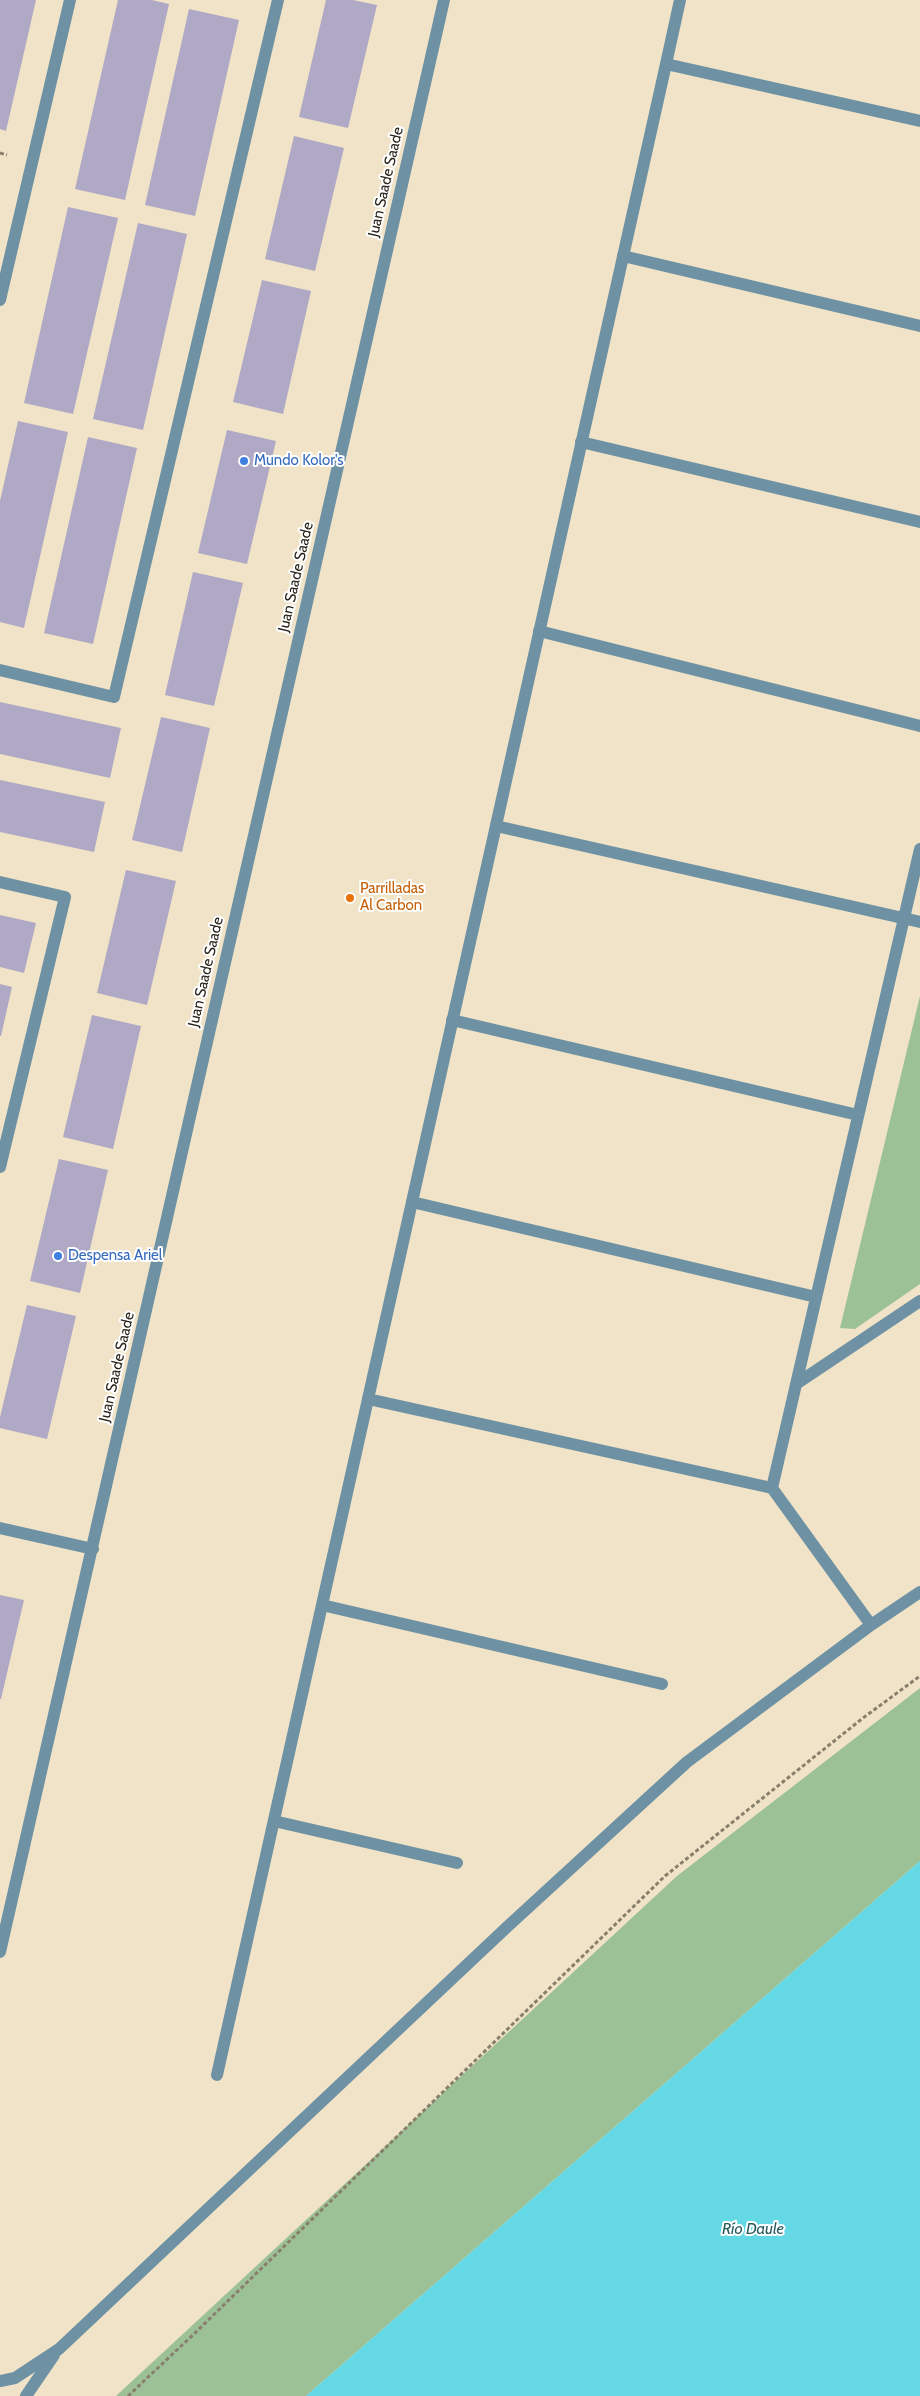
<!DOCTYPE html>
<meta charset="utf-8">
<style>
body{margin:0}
canvas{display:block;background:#f0e3c7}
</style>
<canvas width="920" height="2396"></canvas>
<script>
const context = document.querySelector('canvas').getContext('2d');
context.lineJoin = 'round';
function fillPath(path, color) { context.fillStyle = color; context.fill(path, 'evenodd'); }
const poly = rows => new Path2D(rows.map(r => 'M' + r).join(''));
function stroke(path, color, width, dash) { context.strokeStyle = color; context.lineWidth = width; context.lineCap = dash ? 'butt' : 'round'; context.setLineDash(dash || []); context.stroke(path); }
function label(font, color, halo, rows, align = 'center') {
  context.font = font + ' Cabin,sans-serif'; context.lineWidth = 4; context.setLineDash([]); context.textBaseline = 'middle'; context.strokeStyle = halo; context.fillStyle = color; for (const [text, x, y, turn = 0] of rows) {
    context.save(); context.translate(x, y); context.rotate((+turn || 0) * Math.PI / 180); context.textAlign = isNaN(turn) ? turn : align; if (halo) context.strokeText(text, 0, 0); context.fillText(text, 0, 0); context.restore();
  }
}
fillPath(poly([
 [920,996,920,1284,855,1329,840,1328],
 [920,1688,920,1861,306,2396,116,2396,677,1876]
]), '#9dc197');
fillPath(poly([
 [920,1861,920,2396,306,2396]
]), '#64d9e5');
fillPath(poly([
 [0,0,36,0,6,131,0,129],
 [118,0,152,0,169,4,125,200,75,189],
 [326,0,353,0,377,5,348,128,299,117],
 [189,9,239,20,195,216,145,205],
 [294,136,344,148,315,271,265,259],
 [68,207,118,218,73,414,24,403],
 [138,223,187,234,143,430,93,419],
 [262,280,311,291,283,414,233,402],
 [18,421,68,432,24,628,0,622,0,501],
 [227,430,276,441,247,564,198,553],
 [88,437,137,448,93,644,44,633],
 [193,572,243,583,214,706,165,695],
 [0,702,121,728,110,778,0,754],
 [161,717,210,728,182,852,132,840],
 [0,780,105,802,94,852,0,832],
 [126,870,176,881,147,1005,97,993],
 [0,915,36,923,24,973,0,967],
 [0,984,12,987,1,1036,0,1036],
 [92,1015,141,1026,113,1149,63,1137],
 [59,1159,108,1170,80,1293,30,1281],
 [27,1305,76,1316,47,1439,0,1428,0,1417],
 [0,1595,24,1600,1,1699,0,1699]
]), '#b0a9c5');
stroke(poly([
 [0,153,7,155],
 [128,2396,195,2333,665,1876,863,1718,920,1676]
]), '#887f6c', 3, [4, 2.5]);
stroke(poly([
 [666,64,680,0],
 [623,256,920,326],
 [0,300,70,0],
 [581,442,920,522],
 [539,631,920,726],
 [0,670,114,697,278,0],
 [496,826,920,922],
 [0,882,65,897,0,1167],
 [452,1020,858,1115],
 [412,1202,816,1297],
 [322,1605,662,1684],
 [274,1821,457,1863],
 [217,2075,368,1399]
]), '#6e92a4', 12);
stroke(poly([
 [796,1384,920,1301],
 [772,1488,368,1399,666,64,920,121],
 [0,1528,93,1549],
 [871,1625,772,1488,920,849],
 [0,1952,444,0],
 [0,2381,15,2378,59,2349,507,1927,687,1762,871,1625,920,1592],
 [26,2396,54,2355]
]), '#6e92a4', 12);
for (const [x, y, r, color] of [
 [244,461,5,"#3f7fe0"],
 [350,898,5,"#e8710a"],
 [58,1256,5,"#3f7fe0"]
]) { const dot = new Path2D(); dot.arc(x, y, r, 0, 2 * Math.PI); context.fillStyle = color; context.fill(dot); stroke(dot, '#fff', 2); }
label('15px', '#292419', '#fff', [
 ["Juan Saade Saade",386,182,-77],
 ["Juan Saade Saade",296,577,-77],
 ["Juan Saade Saade",206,972,-77],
 ["Juan Saade Saade",117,1367,-77]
]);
label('15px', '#366cbe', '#fff', [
 ["Mundo Kolor's",254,461],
 ["Despensa Ariel",68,1256]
], 'left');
label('15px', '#c56008', '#fff', [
 ["Parrilladas",360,889],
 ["Al Carbon",360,906]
], 'left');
label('italic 16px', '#275a5f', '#fff', [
 ["Río Daule",753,2229]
]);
</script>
